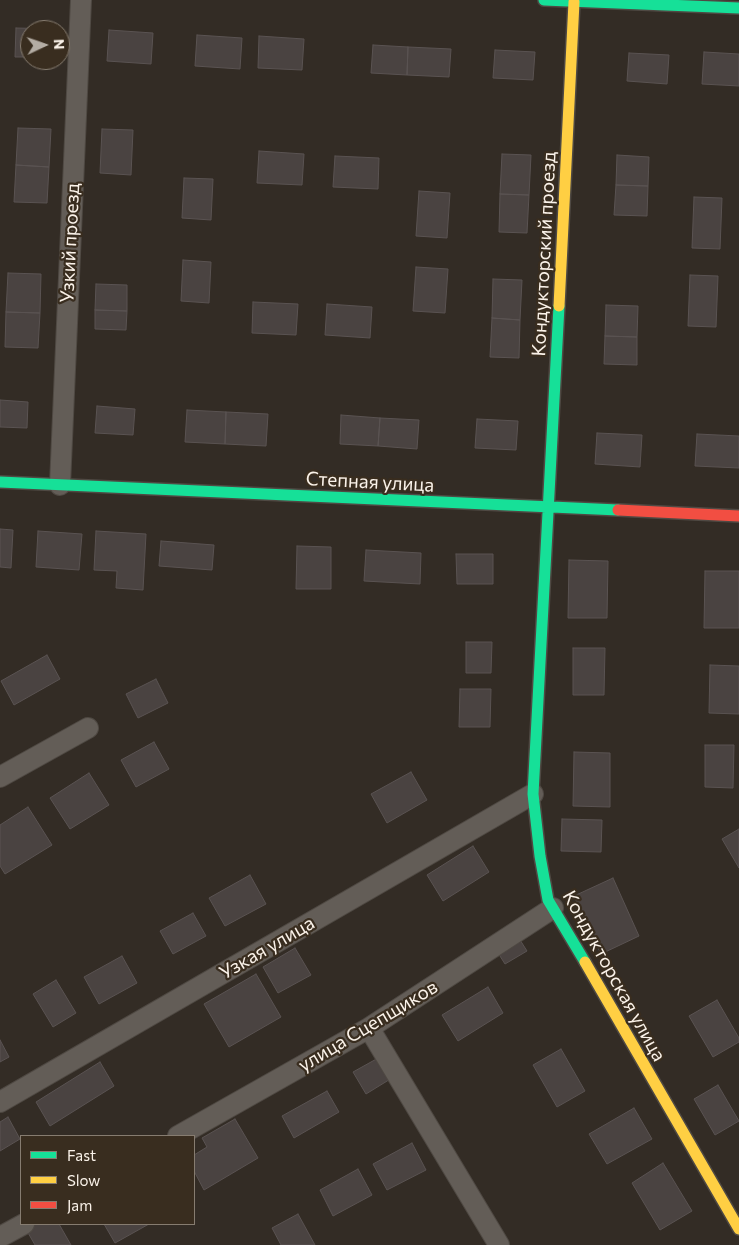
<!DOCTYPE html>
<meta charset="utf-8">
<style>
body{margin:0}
#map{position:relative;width:739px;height:1245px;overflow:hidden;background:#332c25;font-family:Commissioner,sans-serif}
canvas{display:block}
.legend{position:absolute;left:20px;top:1135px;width:175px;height:90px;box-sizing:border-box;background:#392d1f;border:1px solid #867c70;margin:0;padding:6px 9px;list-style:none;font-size:15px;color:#faf2e9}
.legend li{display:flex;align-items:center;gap:10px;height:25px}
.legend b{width:25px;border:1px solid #867c70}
.north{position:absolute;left:20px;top:20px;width:50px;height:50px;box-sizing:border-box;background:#392d1f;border:1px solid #867c70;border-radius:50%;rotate:87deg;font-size:14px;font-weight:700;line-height:20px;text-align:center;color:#faf2e9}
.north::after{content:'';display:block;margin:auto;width:18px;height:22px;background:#b4ada4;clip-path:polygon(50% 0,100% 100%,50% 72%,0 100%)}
</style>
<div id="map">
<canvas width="739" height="1245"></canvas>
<ul class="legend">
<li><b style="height:6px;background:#16e098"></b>Fast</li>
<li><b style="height:6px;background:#ffcf43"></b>Slow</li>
<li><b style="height:6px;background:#f24e42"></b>Jam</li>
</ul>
<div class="north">N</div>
</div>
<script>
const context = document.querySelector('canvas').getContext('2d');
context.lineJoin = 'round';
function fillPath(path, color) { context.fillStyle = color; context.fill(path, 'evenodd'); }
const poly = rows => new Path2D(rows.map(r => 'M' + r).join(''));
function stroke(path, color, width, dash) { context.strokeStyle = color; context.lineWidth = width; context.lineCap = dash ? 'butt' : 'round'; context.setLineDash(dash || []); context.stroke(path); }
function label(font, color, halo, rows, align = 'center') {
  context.font = font + ' Commissioner,sans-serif'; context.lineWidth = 4.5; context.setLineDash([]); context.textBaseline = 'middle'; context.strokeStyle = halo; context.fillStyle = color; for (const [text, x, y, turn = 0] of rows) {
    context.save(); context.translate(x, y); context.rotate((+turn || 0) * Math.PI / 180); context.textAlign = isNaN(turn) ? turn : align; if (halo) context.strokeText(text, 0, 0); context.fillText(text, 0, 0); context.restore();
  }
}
const building = poly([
 [16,28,57,29,57,30,30,30,30,57,15,57,16,28],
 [109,30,153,33,151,64,107,61,109,30],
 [197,35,242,38,240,69,195,66,197,35],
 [259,36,304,39,302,70,258,68,259,36],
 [373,45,408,47,407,75,371,73,373,45],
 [408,47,451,49,449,77,407,75,408,47],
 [495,50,535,52,533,80,493,78,495,50],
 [704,52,739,54,739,86,702,84,704,52],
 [629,53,669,55,667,84,627,81,629,53],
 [18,128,51,129,49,167,16,165,18,128],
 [102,129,133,130,131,175,100,173,102,129],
 [259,151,304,154,302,185,257,183,259,151],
 [502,154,531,155,529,195,500,194,502,154],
 [617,155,649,157,648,186,616,185,617,155],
 [335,156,379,158,378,189,333,187,335,156],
 [16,165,49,167,47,203,14,202,16,165],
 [184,178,213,179,211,220,182,218,184,178],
 [616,185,648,186,647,216,614,215,616,185],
 [419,191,450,193,447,238,416,236,419,191],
 [500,194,529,195,527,233,499,232,500,194],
 [694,197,722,198,720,249,692,248,694,197],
 [183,260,211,262,209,303,181,301,183,260],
 [416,267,448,269,445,313,413,311,416,267],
 [8,273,41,274,40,313,6,312,8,273],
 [690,275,718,276,716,327,688,326,690,275],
 [493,279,522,280,520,320,492,318,493,279],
 [96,284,127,285,127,311,95,310,96,284],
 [253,302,298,304,296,335,252,333,253,302],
 [327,304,372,307,370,338,325,335,327,304],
 [606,305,638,306,637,337,605,336,606,305],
 [95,310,127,311,126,330,95,329,95,310],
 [6,312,40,313,38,348,5,347,6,312],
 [492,318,520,320,519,358,490,357,492,318],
 [605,336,637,337,637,365,604,364,605,336],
 [0,400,28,402,27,428,0,427,0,400],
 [97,406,135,409,133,435,95,433,97,406],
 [187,410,226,412,225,444,185,442,187,410],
 [226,412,268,414,266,446,225,444,226,412],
 [341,415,380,418,378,446,340,444,341,415],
 [380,418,419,420,417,449,378,446,380,418],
 [477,419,518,421,516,450,475,448,477,419],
 [597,433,642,435,640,467,595,464,597,433],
 [697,434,739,436,739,468,695,466,697,434],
 [0,529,13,530,11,568,0,567,0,529],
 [38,531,82,534,79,570,36,567,38,531],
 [96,531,146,534,143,590,116,588,117,571,94,570,96,531],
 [161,541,214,545,212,570,159,566,161,541],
 [297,546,331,547,331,589,296,589,297,546],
 [366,550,421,553,420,584,364,581,366,550],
 [456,554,493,554,493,584,457,584,456,554],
 [569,560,608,561,607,618,568,618,569,560],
 [705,571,739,571,739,628,704,628,705,571],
 [466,642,492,642,491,673,466,673,466,642],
 [573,648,605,648,604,695,573,695,573,648],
 [47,655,60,679,14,705,1,681,47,655],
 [710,665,739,666,739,714,709,713,710,665],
 [156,679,168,703,138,718,126,694,156,679],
 [460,689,491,689,490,727,459,727,460,689],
 [154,742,169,769,136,787,121,760,154,742],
 [705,745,734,745,733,788,705,787,705,745],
 [574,752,610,753,610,807,573,806,574,752],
 [411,772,427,800,387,823,371,794,411,772],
 [89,773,109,805,70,829,50,798,89,773],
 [28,807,52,845,5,874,0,866,0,825,28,807],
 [562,819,602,820,601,852,561,851,562,819],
 [739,829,739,868,722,839,739,829],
 [473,846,489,872,443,901,427,875,473,846],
 [250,875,266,904,225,926,209,898,250,875],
 [613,878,639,936,601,954,574,896,613,878],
 [193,913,206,936,173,954,160,931,193,913],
 [515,932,527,951,505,964,493,945,515,932],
 [295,948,311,975,278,993,263,967,295,948],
 [122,956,137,983,99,1004,84,977,122,956],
 [256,974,281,1017,229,1047,204,1004,256,974],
 [56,980,76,1013,53,1027,33,994,56,980],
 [488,987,503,1013,458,1041,442,1015,488,987],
 [717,1000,739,1038,739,1042,713,1057,689,1016,717,1000],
 [0,1040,9,1057,0,1062,0,1040],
 [561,1049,585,1091,557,1107,533,1065,561,1049],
 [380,1057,392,1078,366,1094,353,1072,380,1057],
 [100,1062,114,1086,50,1126,36,1102,100,1062],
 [718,1085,739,1121,715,1135,694,1099,718,1085],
 [327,1091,339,1112,294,1138,282,1116,327,1091],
 [634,1108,652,1139,607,1164,589,1134,634,1108],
 [8,1117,20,1139,0,1151,0,1122,8,1117],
 [235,1119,258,1158,204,1190,194,1171,194,1155,207,1147,202,1138,235,1119],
 [412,1143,426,1170,387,1190,373,1164,412,1143],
 [663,1163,692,1211,660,1230,632,1183,663,1163],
 [358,1169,372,1195,333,1216,320,1190,358,1169],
 [298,1214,315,1245,281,1245,272,1228,298,1214],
 [23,1224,59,1224,71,1245,35,1245,23,1224],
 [104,1224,149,1224,115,1243,104,1224]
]);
fillPath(building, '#4a4341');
stroke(building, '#5a5352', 1);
const street = poly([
 [60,485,81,0],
 [0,777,88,728],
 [369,1028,499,1245],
 [0,1102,533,794],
 [178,1136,369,1028,553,908],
 [0,1237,24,1224]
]);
const fast = poly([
 [544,0,739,8],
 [559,306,533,794,540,856,548,900,585,962],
 [0,482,618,510]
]);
const slow = poly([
 [559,306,574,2],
 [585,962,739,1229]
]);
const jam = poly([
 [618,510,739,516]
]);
stroke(street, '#4f4943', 22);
stroke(fast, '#4f4943', 14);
stroke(slow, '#4f4943', 14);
stroke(jam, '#4f4943', 14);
stroke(street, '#635d57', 20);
stroke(fast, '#16e098', 11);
stroke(slow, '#ffcf43', 11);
stroke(jam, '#f24e42', 11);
label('19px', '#faf2e9', '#392d1f', [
 ["Узкий проезд",70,243,-87],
 ["Кондукторский проезд",544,254,-87],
 ["Степная улица",370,482,3],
 ["Узкая улица",267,948,-30],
 ["Кондукторская улица",614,976,61],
 ["улица Сцепщиков",368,1026,-31]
]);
</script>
